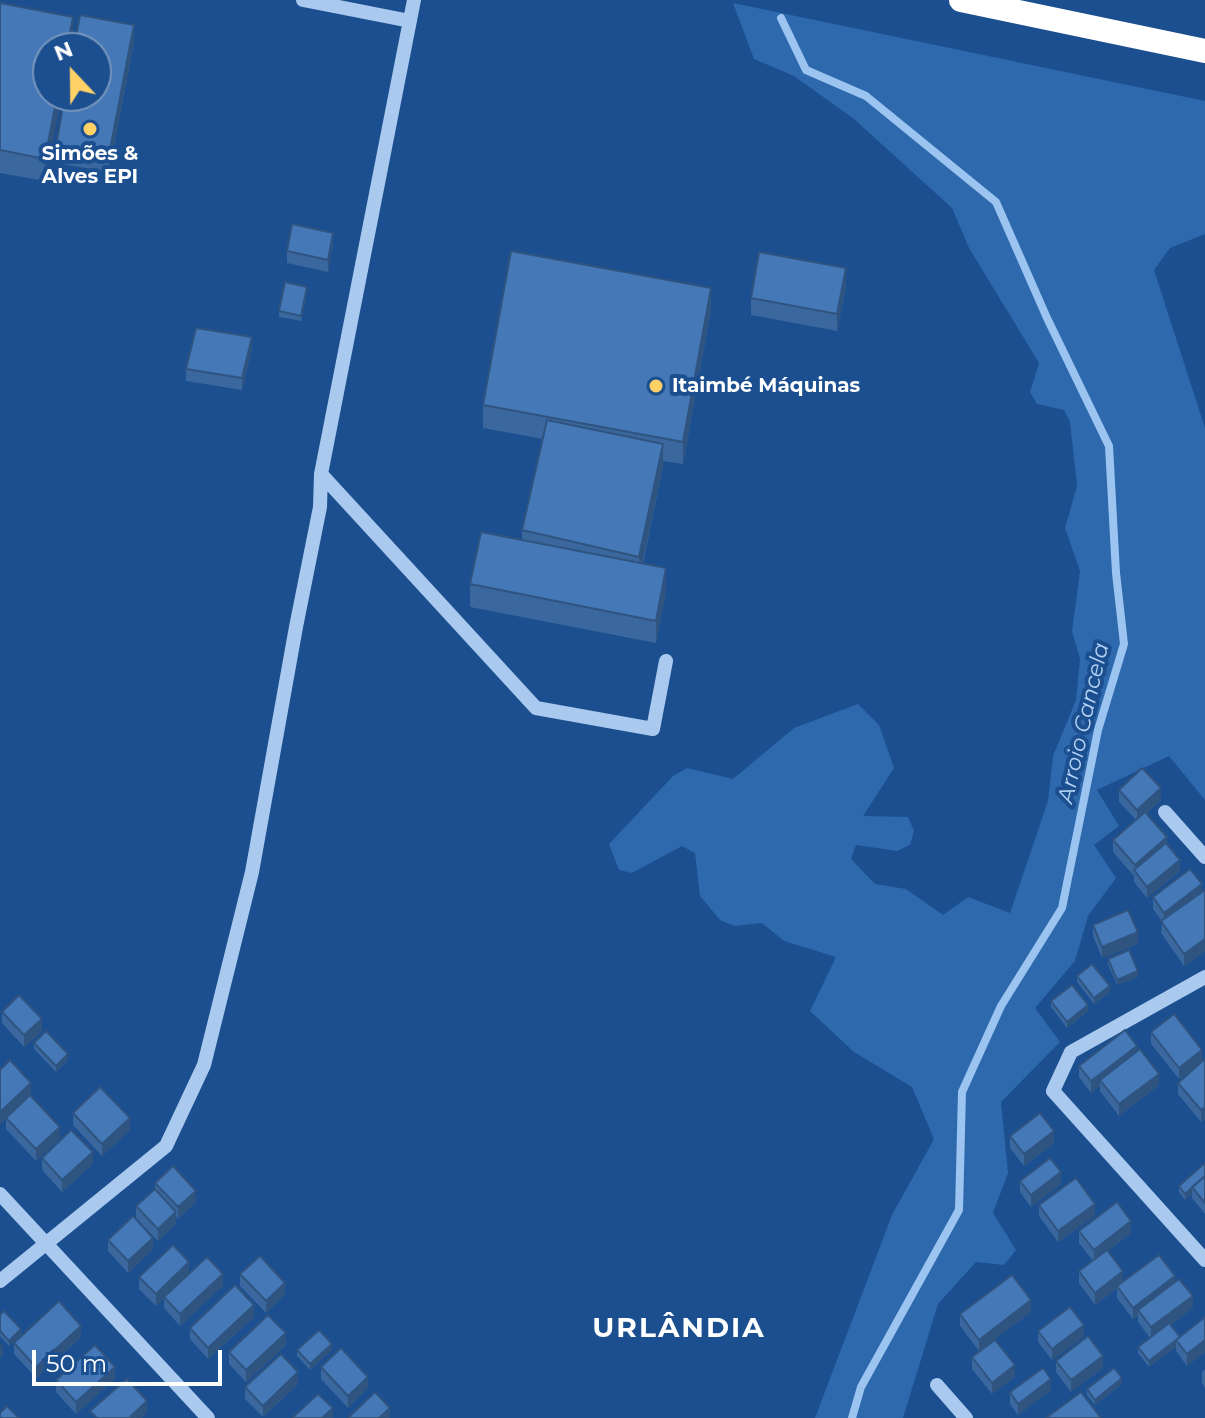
<!DOCTYPE html>
<meta charset="utf-8">
<style>
body{margin:0}
#map{position:relative;width:1205px;height:1418px;overflow:hidden;background:#1b4f8f;font-family:Montserrat,sans-serif}
canvas{display:block}
.north{position:absolute;left:32px;top:32px;width:80px;height:80px;box-sizing:border-box;background:#1b4f8f;border:2px solid #7695bc;border-radius:50%;rotate:338deg;font-size:22px;font-weight:700;line-height:32px;text-align:center;color:#fff}
.north::after{content:'';display:block;margin:auto;width:28px;height:36px;background:#ffd166;clip-path:polygon(50% 0,100% 100%,50% 72%,0 100%)}
.scale{position:absolute;left:32px;top:1350px;width:190px;height:36px;box-sizing:border-box;border:4px solid #fff;border-top:0;padding-left:10px;font-size:24px;line-height:28px;white-space:nowrap;color:#fff;-webkit-text-stroke:6px #1b4f8f;paint-order:stroke}
</style>
<div id="map">
<canvas width="1205" height="1418"></canvas>
<div class="north">N</div>
<div class="scale">50 m</div>
</div>
<script>
const context = document.querySelector('canvas').getContext('2d');
context.lineJoin = 'round';
function fillPath(path, color) { context.fillStyle = color; context.fill(path, 'evenodd'); }
const poly = rows => new Path2D(rows.map(r => 'M' + r).join(''));
function stroke(path, color, width, dash) { context.strokeStyle = color; context.lineWidth = width; context.lineCap = dash ? 'butt' : 'round'; context.setLineDash(dash || []); context.stroke(path); }
function label(font, color, halo, rows, align = 'center') {
  context.font = font + ' Montserrat,sans-serif'; context.lineWidth = 8; context.setLineDash([]); context.textBaseline = 'middle'; context.strokeStyle = halo; context.fillStyle = color; for (const [text, x, y, turn = 0] of rows) {
    context.save(); context.translate(x, y); context.rotate((+turn || 0) * Math.PI / 180); context.textAlign = isNaN(turn) ? turn : align; if (halo) context.strokeText(text, 0, 0); context.fillText(text, 0, 0); context.restore();
  }
}
fillPath(poly([
 [733,3,1205,101,1205,234,1170,248,1154,270,1205,428,1205,800,1169,756,1097,790,1119,826,1094,845,1116,878,1088,916,1075,961,1035,1008,1060,1042,1001,1102,1008,1173,993,1213,1016,1250,1004,1265,976,1262,938,1304,903,1418,815,1418,892,1215,934,1139,912,1087,854,1052,810,1011,836,957,784,941,762,923,734,926,720,920,700,896,695,853,682,846,632,873,619,870,609,844,673,776,687,768,733,779,794,728,858,704,879,725,894,768,863,816,908,817,914,831,910,845,897,851,856,845,851,859,875,884,906,889,943,915,968,897,1010,913,1048,801,1053,756,1076,700,1080,659,1072,631,1080,571,1065,528,1077,486,1070,422,1064,410,1037,404,1030,392,1039,363,969,248,952,208,854,119,794,76,754,59]
]), '#2e69ad');
stroke(poly([
 [781,18,806,70,866,96,996,202,1047,318,1109,446,1116,573,1124,644,1098,730,1062,908,1001,1006,962,1092,959,1210,861,1387,852,1418]
]), '#9cc4f0', 8);
stroke(poly([
 [303,0,410,21],
 [414,0,321,474,536,708,653,729,666,661],
 [1165,812,1205,857],
 [1205,977,1071,1052,1053,1091,1205,1260],
 [0,1194,208,1418],
 [0,1281,166,1146,204,1065,252,872,296,627,320,507,321,474],
 [937,1385,966,1418]
]), '#a9c9ee', 14);
stroke(poly([
 [961,0,1205,51]
]), '#fff', 24);
fillPath(poly([
 [0,3,73,39,71,48,48,48,45,181,0,173],
 [134,43,109,172,56,163,56,145],
 [333,244,328,272,287,263,287,251],
 [846,286,837,331,751,315,751,298],
 [307,293,301,321,279,317,279,311],
 [711,310,683,464,663,461,663,467,643,564,666,591,656,643,470,607,470,584,522,540,522,530,543,439,483,428,483,405],
 [252,348,242,390,186,381,186,369],
 [1119,790,1161,800,1147,813,1167,845,1180,871,1147,898,1134,882,1134,876,1113,852,1113,840,1136,820,1119,802],
 [1205,890,1205,951,1184,966,1161,933,1162,921,1153,909,1153,897,1202,892],
 [1093,925,1138,944,1102,958,1093,936],
 [1108,959,1138,977,1117,985,1108,965],
 [1077,976,1110,992,1094,1004,1077,982],
 [1051,1001,1088,1011,1067,1028,1051,1007],
 [2,1012,42,1031,24,1047,2,1023],
 [1151,1032,1202,1062,1205,1059,1205,1119,1201,1122,1178,1094,1178,1083,1199,1064,1179,1079,1151,1044],
 [34,1043,68,1060,56,1072,34,1049],
 [1137,1051,1159,1085,1119,1116,1100,1091,1100,1086,1091,1093,1079,1077,1079,1066],
 [0,1070,31,1095,30,1096,60,1138,36,1161,6,1129,6,1118,0,1124],
 [73,1113,130,1130,102,1156,73,1125],
 [1010,1136,1054,1143,1024,1166,1010,1148],
 [42,1158,93,1164,62,1192,42,1170],
 [1205,1163,1205,1214,1192,1198,1192,1194,1185,1200,1179,1192,1179,1186],
 [1020,1181,1061,1184,1031,1207,1020,1192],
 [155,1183,196,1202,178,1219,176,1216,176,1224,158,1241,136,1218,136,1206,155,1190],
 [1039,1205,1095,1216,1058,1242,1039,1216],
 [1079,1231,1131,1233,1108,1251,1123,1281,1175,1282,1193,1308,1170,1325,1180,1337,1205,1317,1205,1352,1187,1366,1176,1351,1176,1347,1149,1367,1138,1353,1138,1347,1150,1338,1138,1322,1138,1316,1133,1319,1117,1298,1117,1288,1095,1305,1079,1283,1079,1271,1093,1261,1079,1243],
 [108,1240,153,1249,128,1273,108,1251],
 [189,1273,223,1286,180,1326,164,1308,164,1298,156,1306,139,1289,139,1277],
 [240,1274,285,1294,266,1313,240,1286],
 [1031,1312,979,1351,960,1326,960,1314],
 [0,1315,21,1335,9,1346,0,1336],
 [254,1317,208,1359,190,1339,190,1328],
 [1038,1331,1084,1336,1052,1360,1038,1342],
 [81,1337,36,1378,14,1354,14,1343],
 [286,1345,246,1382,229,1364,229,1352],
 [297,1350,332,1350,310,1370,297,1356],
 [972,1357,1015,1377,992,1394,972,1369],
 [1056,1361,1103,1368,1071,1392,1056,1372],
 [321,1367,368,1388,348,1408,321,1379],
 [1205,1369,1205,1388,1202,1383,1202,1372],
 [115,1379,76,1414,56,1392,56,1380],
 [298,1384,263,1417,245,1399,245,1387],
 [1122,1384,1095,1405,1087,1395,1087,1389],
 [1051,1390,1018,1415,1010,1404,1010,1392]
]), '#3a679d');
fillPath(poly([
 [73,17,73,39,71,48,67,48],
 [134,25,134,43,109,172,109,155],
 [57,96,62,96,45,181,45,159],
 [333,233,333,244,328,272,328,260],
 [846,268,846,286,837,331,837,314],
 [711,288,711,310,683,464,683,442],
 [252,337,252,348,242,390,242,378],
 [663,444,663,467,639,579,639,557],
 [666,568,666,591,656,643,656,621],
 [1161,788,1161,800,1137,822,1137,810],
 [1167,837,1167,849,1135,872,1135,865],
 [1180,860,1180,871,1147,898,1147,887],
 [1202,884,1202,895,1164,925,1164,913],
 [1138,932,1138,944,1102,958,1102,947],
 [1205,939,1205,951,1184,966,1184,954],
 [1138,971,1138,977,1117,985,1117,980],
 [1110,986,1110,992,1094,1004,1094,998],
 [1088,1005,1088,1011,1067,1028,1067,1022],
 [42,1019,42,1031,24,1047,24,1035],
 [1137,1046,1137,1057,1100,1080,1100,1086,1091,1093,1091,1081],
 [1202,1050,1202,1062,1179,1079,1179,1068],
 [68,1054,68,1060,56,1072,56,1066],
 [1159,1074,1159,1085,1119,1116,1119,1104],
 [31,1083,31,1095,0,1124,0,1112],
 [1205,1107,1205,1119,1201,1122,1201,1110],
 [130,1118,130,1130,102,1156,102,1144],
 [60,1127,60,1138,36,1161,36,1149],
 [1054,1131,1054,1143,1024,1166,1024,1154],
 [93,1152,93,1164,62,1192,62,1180],
 [1061,1172,1061,1184,1031,1207,1031,1195],
 [1192,1188,1192,1194,1185,1200,1185,1194],
 [196,1191,196,1202,178,1219,178,1207],
 [1095,1204,1095,1216,1058,1242,1058,1231],
 [176,1212,176,1224,158,1241,158,1229],
 [1131,1221,1131,1233,1094,1262,1094,1250],
 [153,1238,153,1249,128,1273,128,1261],
 [189,1262,189,1274,156,1306,156,1294],
 [1123,1271,1123,1283,1095,1305,1095,1293],
 [223,1274,223,1286,180,1326,180,1314],
 [1175,1276,1175,1288,1138,1310,1138,1316,1133,1319,1133,1308],
 [285,1283,285,1294,266,1313,266,1301],
 [1193,1296,1193,1308,1151,1339,1151,1327],
 [1031,1300,1031,1312,979,1351,979,1340],
 [254,1305,254,1317,208,1359,208,1348],
 [1084,1325,1084,1336,1052,1360,1052,1349],
 [81,1326,81,1337,36,1378,36,1367],
 [21,1329,21,1335,9,1346,9,1341],
 [286,1333,286,1345,246,1382,246,1370],
 [1205,1340,1205,1352,1187,1366,1187,1354],
 [1176,1341,1176,1347,1149,1367,1149,1361],
 [3,1343,3,1355,0,1358,0,1346],
 [332,1344,332,1350,310,1370,310,1364],
 [1103,1356,1103,1368,1071,1392,1071,1380],
 [1015,1365,1015,1377,992,1394,992,1383],
 [115,1367,115,1379,76,1414,76,1402],
 [298,1372,298,1384,263,1417,263,1406],
 [368,1377,368,1388,348,1408,348,1396],
 [1122,1378,1122,1384,1095,1405,1095,1400],
 [1051,1379,1051,1390,1018,1415,1018,1404],
 [147,1401,147,1413,142,1418,129,1418],
 [333,1408,333,1418,322,1418],
 [390,1408,390,1418,379,1418]
]), '#305480');
const building = poly([
 [0,3,73,17,67,48,48,48,48,96,57,96,45,159,0,150,0,3],
 [80,15,134,25,109,155,56,145,65,96,96,96,96,48,74,48,80,15],
 [292,224,333,233,328,260,287,251,292,224],
 [511,251,711,288,683,442,483,405,511,251],
 [759,252,846,268,837,314,751,298,759,252],
 [285,282,307,287,301,316,279,311,285,282],
 [196,328,252,337,242,378,186,369,196,328],
 [547,420,663,444,639,557,522,530,547,420],
 [481,532,666,568,656,621,470,584,481,532],
 [1142,768,1161,788,1137,810,1119,790,1142,768],
 [1145,812,1167,837,1135,865,1113,840,1145,812],
 [1166,843,1180,860,1147,887,1134,870,1166,843],
 [1190,869,1202,884,1164,913,1153,897,1190,869],
 [1205,890,1205,939,1184,954,1161,921,1205,890],
 [1128,910,1138,932,1102,947,1093,925,1128,910],
 [1129,950,1138,971,1117,980,1108,959,1129,950],
 [1092,964,1110,986,1094,998,1077,976,1092,964],
 [1072,985,1088,1005,1067,1022,1051,1001,1072,985],
 [19,995,42,1019,24,1035,2,1012,19,995],
 [1174,1014,1202,1050,1179,1068,1151,1032,1174,1014],
 [1125,1030,1137,1046,1091,1081,1079,1066,1125,1030],
 [46,1031,68,1054,56,1066,34,1043,46,1031],
 [1140,1049,1159,1074,1119,1104,1100,1080,1140,1049],
 [1205,1059,1205,1107,1201,1110,1178,1083,1205,1059],
 [10,1060,31,1083,0,1112,0,1070,10,1060],
 [100,1087,130,1118,102,1144,73,1113,100,1087],
 [30,1095,60,1127,36,1149,6,1118,30,1095],
 [1040,1113,1054,1131,1024,1154,1010,1136,1040,1113],
 [71,1130,93,1152,62,1180,42,1158,71,1130],
 [1050,1158,1061,1172,1031,1195,1020,1181,1050,1158],
 [1205,1163,1205,1176,1185,1194,1179,1186,1205,1163],
 [173,1166,196,1191,178,1207,155,1183,173,1166],
 [1205,1176,1205,1203,1192,1187,1205,1176],
 [1076,1178,1095,1204,1058,1231,1039,1205,1076,1178],
 [155,1189,176,1212,158,1229,136,1206,155,1189],
 [1117,1202,1131,1221,1094,1250,1079,1231,1117,1202],
 [133,1216,153,1238,128,1261,108,1240,133,1216],
 [173,1245,189,1262,156,1294,139,1277,173,1245],
 [1107,1250,1123,1271,1095,1293,1079,1271,1107,1250],
 [1159,1255,1175,1276,1133,1308,1117,1286,1159,1255],
 [260,1256,285,1283,266,1301,240,1274,260,1256],
 [207,1257,223,1274,180,1314,164,1297,207,1257],
 [1012,1275,1031,1300,979,1340,960,1314,1012,1275],
 [1179,1279,1193,1296,1151,1327,1138,1310,1179,1279],
 [235,1285,254,1305,208,1348,190,1328,235,1285],
 [59,1301,81,1326,36,1367,14,1343,59,1301],
 [1070,1307,1084,1325,1052,1349,1038,1331,1070,1307],
 [4,1311,21,1329,9,1341,0,1331,0,1315,4,1311],
 [268,1315,286,1333,246,1370,229,1352,268,1315],
 [1205,1317,1205,1340,1187,1354,1176,1340,1205,1317],
 [1169,1323,1180,1337,1149,1361,1138,1347,1169,1323],
 [319,1330,332,1344,310,1364,297,1350,319,1330],
 [1088,1336,1103,1356,1071,1380,1056,1361,1088,1336],
 [995,1340,1015,1365,992,1383,972,1357,995,1340],
 [95,1345,115,1367,76,1402,56,1380,95,1345],
 [341,1348,368,1377,348,1396,321,1367,341,1348],
 [281,1354,298,1372,263,1406,245,1387,281,1354],
 [1043,1368,1051,1379,1018,1404,1010,1392,1043,1368],
 [1114,1368,1122,1378,1095,1400,1087,1389,1114,1368],
 [127,1379,147,1401,129,1418,97,1418,90,1411,127,1379],
 [375,1392,390,1408,379,1418,348,1418,375,1392],
 [1081,1392,1101,1418,1046,1418,1081,1392],
 [318,1394,333,1408,322,1418,292,1418,318,1394],
 [7,1406,19,1418,0,1418,0,1413,7,1406]
]);
fillPath(building, '#4478b7');
stroke(building, '#305480', 2);
for (const [x, y, r, color] of [
 [90,129,8,"#ffd166"],
 [656,386,8,"#ffd166"]
]) { const dot = new Path2D(); dot.arc(x, y, r, 0, 2 * Math.PI); context.fillStyle = color; context.fill(dot); stroke(dot, '#1b4f8f', 3); }
label('bold 20px', '#fff', '#1b4f8f', [
 ["Simões &",90,154],
 ["Alves EPI",90,177],
 ["Itaimbé Máquinas",672,386,"left"]
]);
label('italic 22px', '#b5d3f5', '#1b4f8f', [
 ["Arroio Cancela",1084,723,-77]
]);
context.letterSpacing = '2px';
label('bold 28px', '#fff', '#1b4f8f', [
 ["URLÂNDIA",679,1329]
]);
context.letterSpacing = '0px';
</script>
